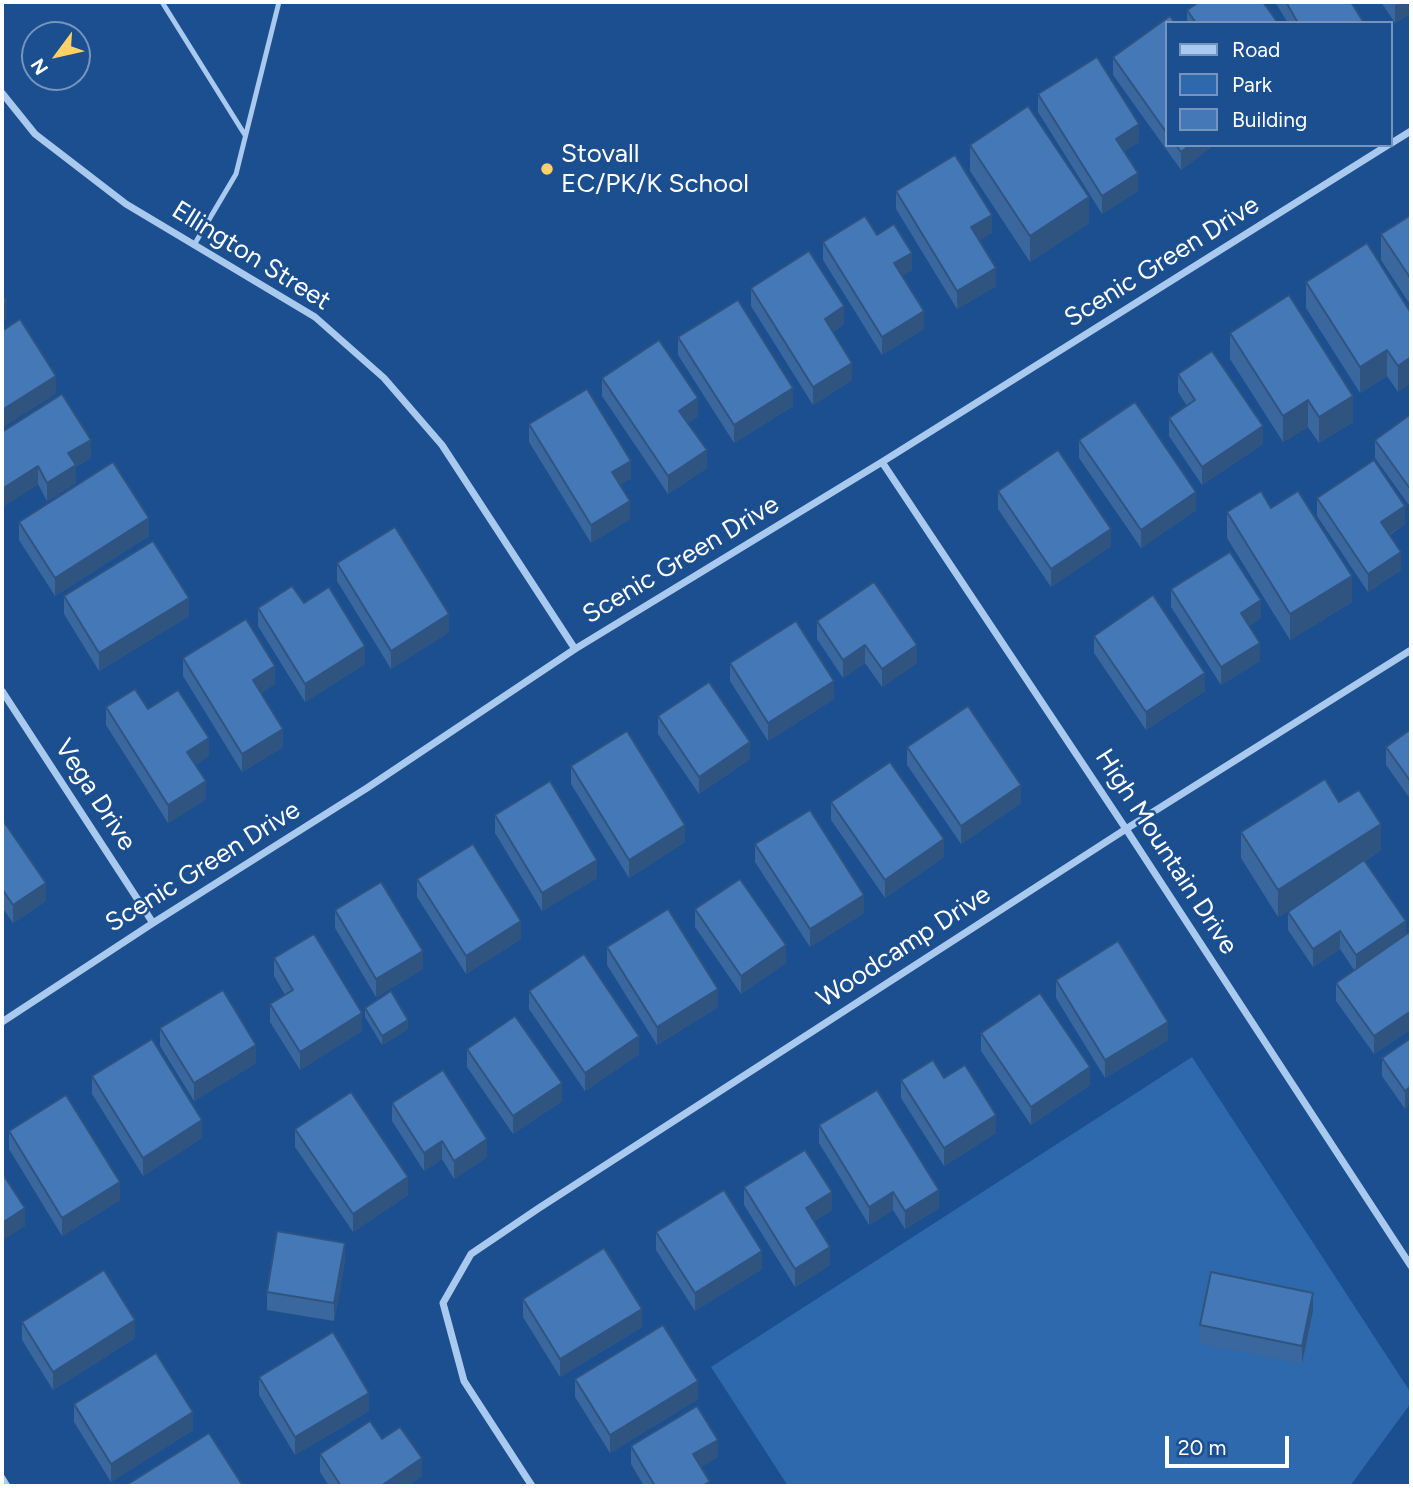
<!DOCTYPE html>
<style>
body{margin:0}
#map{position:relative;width:1413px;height:1488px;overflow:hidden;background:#1b4f8f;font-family:Figtree,sans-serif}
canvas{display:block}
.frame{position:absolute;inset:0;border:4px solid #fff;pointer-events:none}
.legend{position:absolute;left:1165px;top:21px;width:228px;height:126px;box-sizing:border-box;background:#1b4f8f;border:2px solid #7695bc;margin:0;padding:9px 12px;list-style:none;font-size:21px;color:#fff}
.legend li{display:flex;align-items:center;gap:14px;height:35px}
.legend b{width:35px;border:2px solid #7695bc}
.north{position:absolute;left:21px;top:21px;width:70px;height:70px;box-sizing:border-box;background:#1b4f8f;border:2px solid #7695bc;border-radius:50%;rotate:237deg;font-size:19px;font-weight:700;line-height:28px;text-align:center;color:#fff}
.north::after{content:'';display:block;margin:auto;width:24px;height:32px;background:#ffd166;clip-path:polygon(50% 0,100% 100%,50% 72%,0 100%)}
.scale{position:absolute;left:1165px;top:1436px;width:124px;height:32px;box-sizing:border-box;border:4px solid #fff;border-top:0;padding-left:9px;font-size:21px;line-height:24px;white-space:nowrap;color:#fff;-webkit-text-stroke:5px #1b4f8f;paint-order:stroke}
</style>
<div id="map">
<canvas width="1413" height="1488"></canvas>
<div class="frame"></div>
<ul class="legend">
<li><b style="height:9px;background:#a9c9ee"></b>Road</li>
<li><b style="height:19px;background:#2e69ad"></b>Park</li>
<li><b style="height:19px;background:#4478b7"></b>Building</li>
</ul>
<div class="north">N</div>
<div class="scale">20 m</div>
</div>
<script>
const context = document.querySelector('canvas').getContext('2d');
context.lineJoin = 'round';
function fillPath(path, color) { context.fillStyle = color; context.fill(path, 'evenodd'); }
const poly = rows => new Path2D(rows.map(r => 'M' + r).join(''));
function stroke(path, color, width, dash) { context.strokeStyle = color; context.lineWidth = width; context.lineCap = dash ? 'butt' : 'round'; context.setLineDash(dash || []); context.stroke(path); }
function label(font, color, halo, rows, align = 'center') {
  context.font = font + ' Figtree,sans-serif'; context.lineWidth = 5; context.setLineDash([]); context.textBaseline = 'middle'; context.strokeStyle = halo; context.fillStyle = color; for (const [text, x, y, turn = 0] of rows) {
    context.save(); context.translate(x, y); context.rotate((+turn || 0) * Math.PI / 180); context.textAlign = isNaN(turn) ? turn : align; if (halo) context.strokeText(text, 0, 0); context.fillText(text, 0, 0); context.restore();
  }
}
fillPath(poly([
 [1192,1057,1411,1393,1411,1403,1350,1486,788,1486,711,1367]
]), '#2e69ad');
stroke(poly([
 [162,2,245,135],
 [194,245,236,174,279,2]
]), '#a9c9ee', 5);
stroke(poly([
 [2,93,35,134,126,204,315,317,384,378,442,445,575,649],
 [1390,144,1411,131],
 [882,462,1126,829,1411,1266],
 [2,691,153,923],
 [2,1022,153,923,367,788,575,649,882,462,1388,145],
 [2,1478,7,1486],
 [532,1486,464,1381,443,1303,471,1254,539,1208,1126,829,1411,650]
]), '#a9c9ee', 7);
fillPath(poly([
 [1275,2,1351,2,1364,23,1288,23],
 [1381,2,1411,2,1411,13,1395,23],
 [1187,10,1278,23,1187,23],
 [1166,23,1166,145,1214,145,1181,170,1113,75,1113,57],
 [1038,94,1139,142,1124,151,1138,191,1102,214,1038,112],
 [970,145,1089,223,1030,262,970,171],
 [896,191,992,233,979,240,996,286,957,309,896,209],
 [1411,215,1411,306,1381,260,1381,234],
 [877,235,912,270,902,276,924,329,882,355,823,260,823,242],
 [1306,282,1411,313,1411,383,1398,392,1387,376,1360,393,1306,308],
 [751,288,844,324,833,332,852,380,813,405,751,306],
 [1230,333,1353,422,1319,443,1308,427,1283,442,1230,359],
 [678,337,793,406,734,443,678,355],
 [1178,374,1263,444,1202,485,1169,436,1169,418,1187,406,1178,392],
 [602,378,698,416,688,423,707,468,668,494,602,396],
 [1411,414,1411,508,1375,458,1375,440],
 [529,424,631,478,620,485,630,519,591,543,529,442],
 [2,432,91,458,76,467,76,483,47,501,38,484,2,507],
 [1079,440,1196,510,1141,548,1079,458],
 [998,491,1111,546,1051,587,998,509],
 [1317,498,1405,524,1390,535,1401,570,1368,592,1317,516],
 [1271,508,1352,602,1290,640,1227,538,1227,512],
 [19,522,149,536,55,596,19,540],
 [337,563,449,632,391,669,337,581],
 [1171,589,1261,618,1249,626,1260,661,1221,685,1171,607],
 [64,596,189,616,99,671,64,614],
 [304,603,365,664,305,702,258,626,258,608],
 [817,621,917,663,882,687,865,663,843,678,817,639],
 [1094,636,1205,691,1146,730,1094,653],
 [183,658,275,684,261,693,283,747,242,772,183,676],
 [730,663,834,699,768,741,730,681],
 [106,707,148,709,209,756,195,765,206,799,168,823,106,725],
 [658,716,750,759,699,794,658,734],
 [1411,729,1411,800,1386,765,1386,747],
 [907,747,1021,803,961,844,907,765],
 [571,766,685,842,629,878,571,784],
 [831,802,944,857,885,898,831,820],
 [1339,802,1381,850,1365,861,1406,935,1411,931,1411,1029,1374,1054,1336,1001,1336,983,1354,970,1340,949,1313,967,1288,930,1288,912,1342,875,1278,917,1241,858,1241,832],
 [495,815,597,878,542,911,495,833],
 [2,819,46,901,13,923,2,907],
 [755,844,864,913,810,947,755,862],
 [417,879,521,939,466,974,417,897],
 [695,909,786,963,741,994,695,927],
 [335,910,423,969,376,997,335,928],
 [607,947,718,1007,657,1045,607,965],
 [274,958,362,1031,300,1070,270,1022,270,1004,285,995,274,976],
 [1056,980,1168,1040,1105,1078,1056,998],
 [529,991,639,1054,585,1091,529,1009],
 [365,1008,408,1029,382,1045,365,1017],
 [160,1028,256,1063,194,1101,160,1046],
 [981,1033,1090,1085,1031,1125,981,1051],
 [1411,1038,1405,1109,1382,1076,1382,1058],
 [467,1049,562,1101,513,1134,467,1067],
 [92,1076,202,1138,143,1176,92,1094],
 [944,1078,996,1133,944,1166,901,1098,901,1080],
 [392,1103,487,1157,454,1179,442,1159,424,1171,392,1121],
 [819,1125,939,1208,905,1229,893,1210,869,1225,819,1143],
 [295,1129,408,1195,353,1232,295,1147],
 [9,1131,120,1200,62,1236,9,1149],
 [744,1187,832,1210,814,1221,830,1265,795,1287,744,1205],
 [656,1232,762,1269,695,1311,656,1250],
 [345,1261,334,1321,267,1310,267,1292],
 [523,1299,642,1327,560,1377,523,1317],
 [1313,1311,1302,1364,1200,1343,1200,1325],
 [22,1322,135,1338,53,1390,22,1340],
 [259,1377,369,1411,295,1455,259,1395],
 [575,1379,698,1399,610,1453,575,1397],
 [74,1404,193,1430,111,1482,74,1422],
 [382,1439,422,1476,407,1486,329,1486,320,1472,320,1454],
 [631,1446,718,1457,701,1467,710,1486,644,1486,631,1464]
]), '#3a679d');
fillPath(poly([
 [1401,2,1411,2,1411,13,1395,23,1395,5],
 [1139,124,1139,142,1116,156,1116,139],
 [1190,145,1214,145,1181,170,1181,152],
 [1138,173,1138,191,1102,214,1102,196],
 [1089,197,1089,223,1030,262,1030,236],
 [992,215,992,233,971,245,971,227],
 [912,253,912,270,894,281,894,263],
 [996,268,996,286,957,309,957,291],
 [6,301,6,319,2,322,2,304],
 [844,306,844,324,825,337,825,319],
 [924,311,924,329,882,355,882,337],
 [1387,350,1387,376,1360,393,1360,367],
 [1411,357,1411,383,1398,392,1398,366],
 [852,363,852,380,813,405,813,387],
 [56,376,56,394,2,428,2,410],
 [793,388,793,406,734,443,734,425],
 [1353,396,1353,422,1319,443,1319,417],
 [698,398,698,416,679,429,679,411],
 [1308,400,1308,427,1283,442,1283,416],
 [1263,426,1263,444,1202,485,1202,467],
 [91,440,91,458,76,467,76,483,47,501,47,483,68,453],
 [707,450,707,468,668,494,668,476],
 [631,461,631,478,612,490,612,472],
 [38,466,38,484,2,507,2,489],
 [1196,492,1196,510,1141,548,1141,530],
 [630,501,630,519,591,543,591,525],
 [1405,506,1405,524,1381,540,1381,522],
 [149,518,149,536,55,596,55,578],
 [1111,529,1111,546,1051,587,1051,569],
 [1401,552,1401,570,1368,592,1368,574],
 [1352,576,1352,602,1290,640,1290,614],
 [189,598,189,616,99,671,99,653],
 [1261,600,1261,618,1241,631,1241,613],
 [449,614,449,632,391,669,391,651],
 [1260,643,1260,661,1221,685,1221,667],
 [865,645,865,663,843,678,843,660],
 [917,645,917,663,882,687,882,669],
 [365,646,365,664,305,702,305,684],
 [275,666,275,684,253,698,253,680],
 [1205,673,1205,691,1146,730,1146,712],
 [834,681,834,699,768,741,768,723],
 [283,729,283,747,242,772,242,754],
 [209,738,209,756,187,770,187,752],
 [750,742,750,759,699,794,699,777],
 [206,781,206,799,168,823,168,805],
 [1021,785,1021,803,961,844,961,826],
 [1381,824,1381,850,1278,917,1278,890],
 [685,825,685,842,629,878,629,860],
 [944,839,944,857,885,898,885,880],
 [597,860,597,878,542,911,542,893],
 [46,883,46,901,13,923,13,905],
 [864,895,864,913,810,947,810,929],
 [521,921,521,939,466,974,466,956],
 [1406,921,1406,939,1356,973,1356,955],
 [1340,931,1340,949,1313,967,1313,949],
 [786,945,786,963,741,994,741,976],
 [423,951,423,969,376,997,376,979],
 [718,989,718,1007,657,1045,657,1027],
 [1411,1011,1411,1029,1374,1054,1374,1036],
 [362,1013,362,1031,300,1070,300,1052],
 [408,1020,408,1029,382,1045,382,1036],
 [1168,1022,1168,1040,1105,1078,1105,1060],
 [639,1036,639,1054,585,1091,585,1073],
 [256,1045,256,1063,194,1101,194,1083],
 [1090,1067,1090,1085,1031,1125,1031,1107],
 [562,1083,562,1101,513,1134,513,1116],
 [1411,1086,1411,1104,1405,1109,1405,1091],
 [996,1115,996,1133,944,1166,944,1148],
 [202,1120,202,1138,143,1176,143,1158],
 [487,1139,487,1157,454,1179,454,1161],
 [442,1141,442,1159,424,1171,424,1153],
 [408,1177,408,1195,353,1232,353,1214],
 [120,1182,120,1200,62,1236,62,1218],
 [939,1190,939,1208,905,1229,905,1211],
 [832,1192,832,1210,806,1226,806,1208],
 [893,1192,893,1210,869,1225,869,1207],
 [25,1208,25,1226,2,1241,2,1223],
 [345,1243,345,1261,334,1321,334,1303],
 [830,1247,830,1265,795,1287,795,1269],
 [762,1251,762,1269,695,1311,695,1293],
 [1313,1293,1313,1311,1302,1364,1302,1346],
 [642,1309,642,1327,560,1377,560,1359],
 [135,1320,135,1338,53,1390,53,1372],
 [698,1381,698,1399,610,1453,610,1435],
 [369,1393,369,1411,295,1455,295,1437],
 [193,1412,193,1430,111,1482,111,1464],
 [718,1440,718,1457,693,1472,693,1454],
 [422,1458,422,1476,407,1486,381,1486]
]), '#305480');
const building = poly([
 [1199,2,1263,2,1278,23,1196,23,1187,10,1199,2],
 [1286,2,1351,2,1364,23,1298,23,1286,2],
 [1170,16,1175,23,1166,23,1166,132,1113,57,1170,16],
 [1097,57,1139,124,1116,139,1138,173,1102,196,1038,94,1097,57],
 [1028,106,1089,197,1030,236,970,145,1028,106],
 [1176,145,1190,145,1181,152,1176,145],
 [955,155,992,215,971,227,996,268,957,291,896,191,955,155],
 [1411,215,1411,279,1381,234,1411,215],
 [865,216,877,235,894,224,912,253,894,263,924,311,882,337,823,242,865,216],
 [1367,243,1411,313,1411,357,1398,366,1387,350,1360,367,1306,282,1367,243],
 [809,251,844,306,825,319,852,363,813,387,751,288,809,251],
 [2,294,6,301,2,304,2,294],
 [1289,295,1353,396,1319,417,1308,400,1283,416,1230,333,1289,295],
 [738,300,793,388,734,425,678,337,738,300],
 [20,319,56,376,2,410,2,331,20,319],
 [659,340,698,398,679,411,707,450,668,476,602,378,659,340],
 [1212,351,1263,426,1202,467,1169,418,1195,400,1178,374,1212,351],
 [587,389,631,461,612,472,630,501,591,525,529,424,587,389],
 [62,394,91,440,68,453,76,465,47,483,38,466,2,489,2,432,62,394],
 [1135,402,1196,492,1141,530,1079,440,1135,402],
 [1411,414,1411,490,1375,440,1411,414],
 [1058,450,1111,529,1051,569,998,491,1058,450],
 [1374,460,1405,506,1381,522,1401,552,1368,574,1317,498,1374,460],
 [113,462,149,518,55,578,19,522,113,462],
 [1261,491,1271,508,1298,491,1352,576,1290,614,1227,512,1261,491],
 [395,527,449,614,391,651,337,563,395,527],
 [153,541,189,598,99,653,64,596,153,541],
 [1230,552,1261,600,1241,613,1260,643,1221,667,1171,589,1230,552],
 [874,582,917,645,882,669,865,645,843,660,817,621,874,582],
 [292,586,304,603,329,587,365,646,305,684,258,608,292,586],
 [1153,595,1205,673,1146,712,1094,636,1153,595],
 [246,619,275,666,253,680,283,729,242,754,183,658,246,619],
 [796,621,834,681,768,723,730,663,796,621],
 [709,682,750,742,699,777,658,716,709,682],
 [135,689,148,709,178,690,209,738,187,752,206,781,168,805,106,707,135,689],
 [968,706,1021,785,961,826,907,747,968,706],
 [1411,729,1411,782,1386,747,1411,729],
 [627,731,685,825,629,860,571,766,627,731],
 [890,762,944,839,885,880,831,802,890,762],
 [1325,779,1339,802,1359,790,1381,824,1278,890,1241,832,1325,779],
 [550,781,597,860,542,893,495,815,550,781],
 [810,810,864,895,810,929,755,844,810,810],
 [2,819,46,883,13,905,2,889,2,819],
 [473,844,521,921,466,956,417,879,473,844],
 [1364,860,1406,921,1356,955,1340,931,1313,949,1288,912,1364,860],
 [740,879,786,945,741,976,695,909,740,879],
 [381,882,423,951,376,979,335,910,381,882],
 [668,909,718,989,657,1027,607,947,668,909],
 [1411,931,1411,1011,1374,1036,1336,983,1411,931],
 [314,934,362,1013,300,1052,270,1004,293,990,274,958,314,934],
 [1118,941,1168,1022,1105,1060,1056,980,1118,941],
 [584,954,639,1036,585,1073,529,991,584,954],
 [223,990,256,1045,194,1083,160,1028,223,990],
 [391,991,408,1020,382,1036,365,1008,391,991],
 [1040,993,1090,1067,1031,1107,981,1033,1040,993],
 [515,1016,562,1083,513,1116,467,1049,515,1016],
 [1411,1038,1411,1086,1405,1091,1382,1058,1411,1038],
 [152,1039,202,1120,143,1158,92,1076,152,1039],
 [933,1060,944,1078,965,1065,996,1115,944,1148,901,1080,933,1060],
 [443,1070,487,1139,454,1161,442,1141,424,1153,392,1103,443,1070],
 [877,1090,939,1190,905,1211,893,1192,869,1207,819,1125,877,1090],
 [351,1092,408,1177,353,1214,295,1129,351,1092],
 [66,1095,120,1182,62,1218,9,1131,66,1095],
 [805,1150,832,1192,806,1208,830,1247,795,1269,744,1187,805,1150],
 [2,1173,25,1208,2,1223,2,1173],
 [724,1190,762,1251,695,1293,656,1232,724,1190],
 [277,1231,345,1243,334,1303,267,1292,277,1231],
 [604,1248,642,1309,560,1359,523,1299,604,1248],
 [104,1270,135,1320,53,1372,22,1322,104,1270],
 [1211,1272,1313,1293,1302,1346,1200,1325,1211,1272],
 [663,1325,698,1381,610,1435,575,1379,663,1325],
 [333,1332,369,1393,295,1437,259,1377,333,1332],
 [156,1353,193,1412,111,1464,74,1404,156,1353],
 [697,1406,718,1440,693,1454,710,1482,702,1486,655,1486,631,1446,697,1406],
 [370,1421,382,1439,400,1427,422,1458,381,1486,341,1486,320,1454,370,1421],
 [209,1433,243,1486,125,1486,209,1433]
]);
fillPath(building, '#4478b7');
stroke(building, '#305480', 2);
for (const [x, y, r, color] of [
 [547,169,7,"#ffd166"]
]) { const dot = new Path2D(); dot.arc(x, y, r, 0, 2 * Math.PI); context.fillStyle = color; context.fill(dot); stroke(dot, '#1b4f8f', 2.5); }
label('26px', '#fff', '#1b4f8f', [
 ["Stovall",561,154],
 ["EC/PK/K School",561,184]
], 'left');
label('26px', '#fff', '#1b4f8f', [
 ["Ellington Street",251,256,32],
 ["Scenic Green Drive",1162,262,-32],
 ["Scenic Green Drive",681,560,-31],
 ["Vega Drive",95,795,57],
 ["High Mountain Drive",1166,852,57],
 ["Scenic Green Drive",203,867,-32],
 ["Woodcamp Drive",904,947,-33]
]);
</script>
